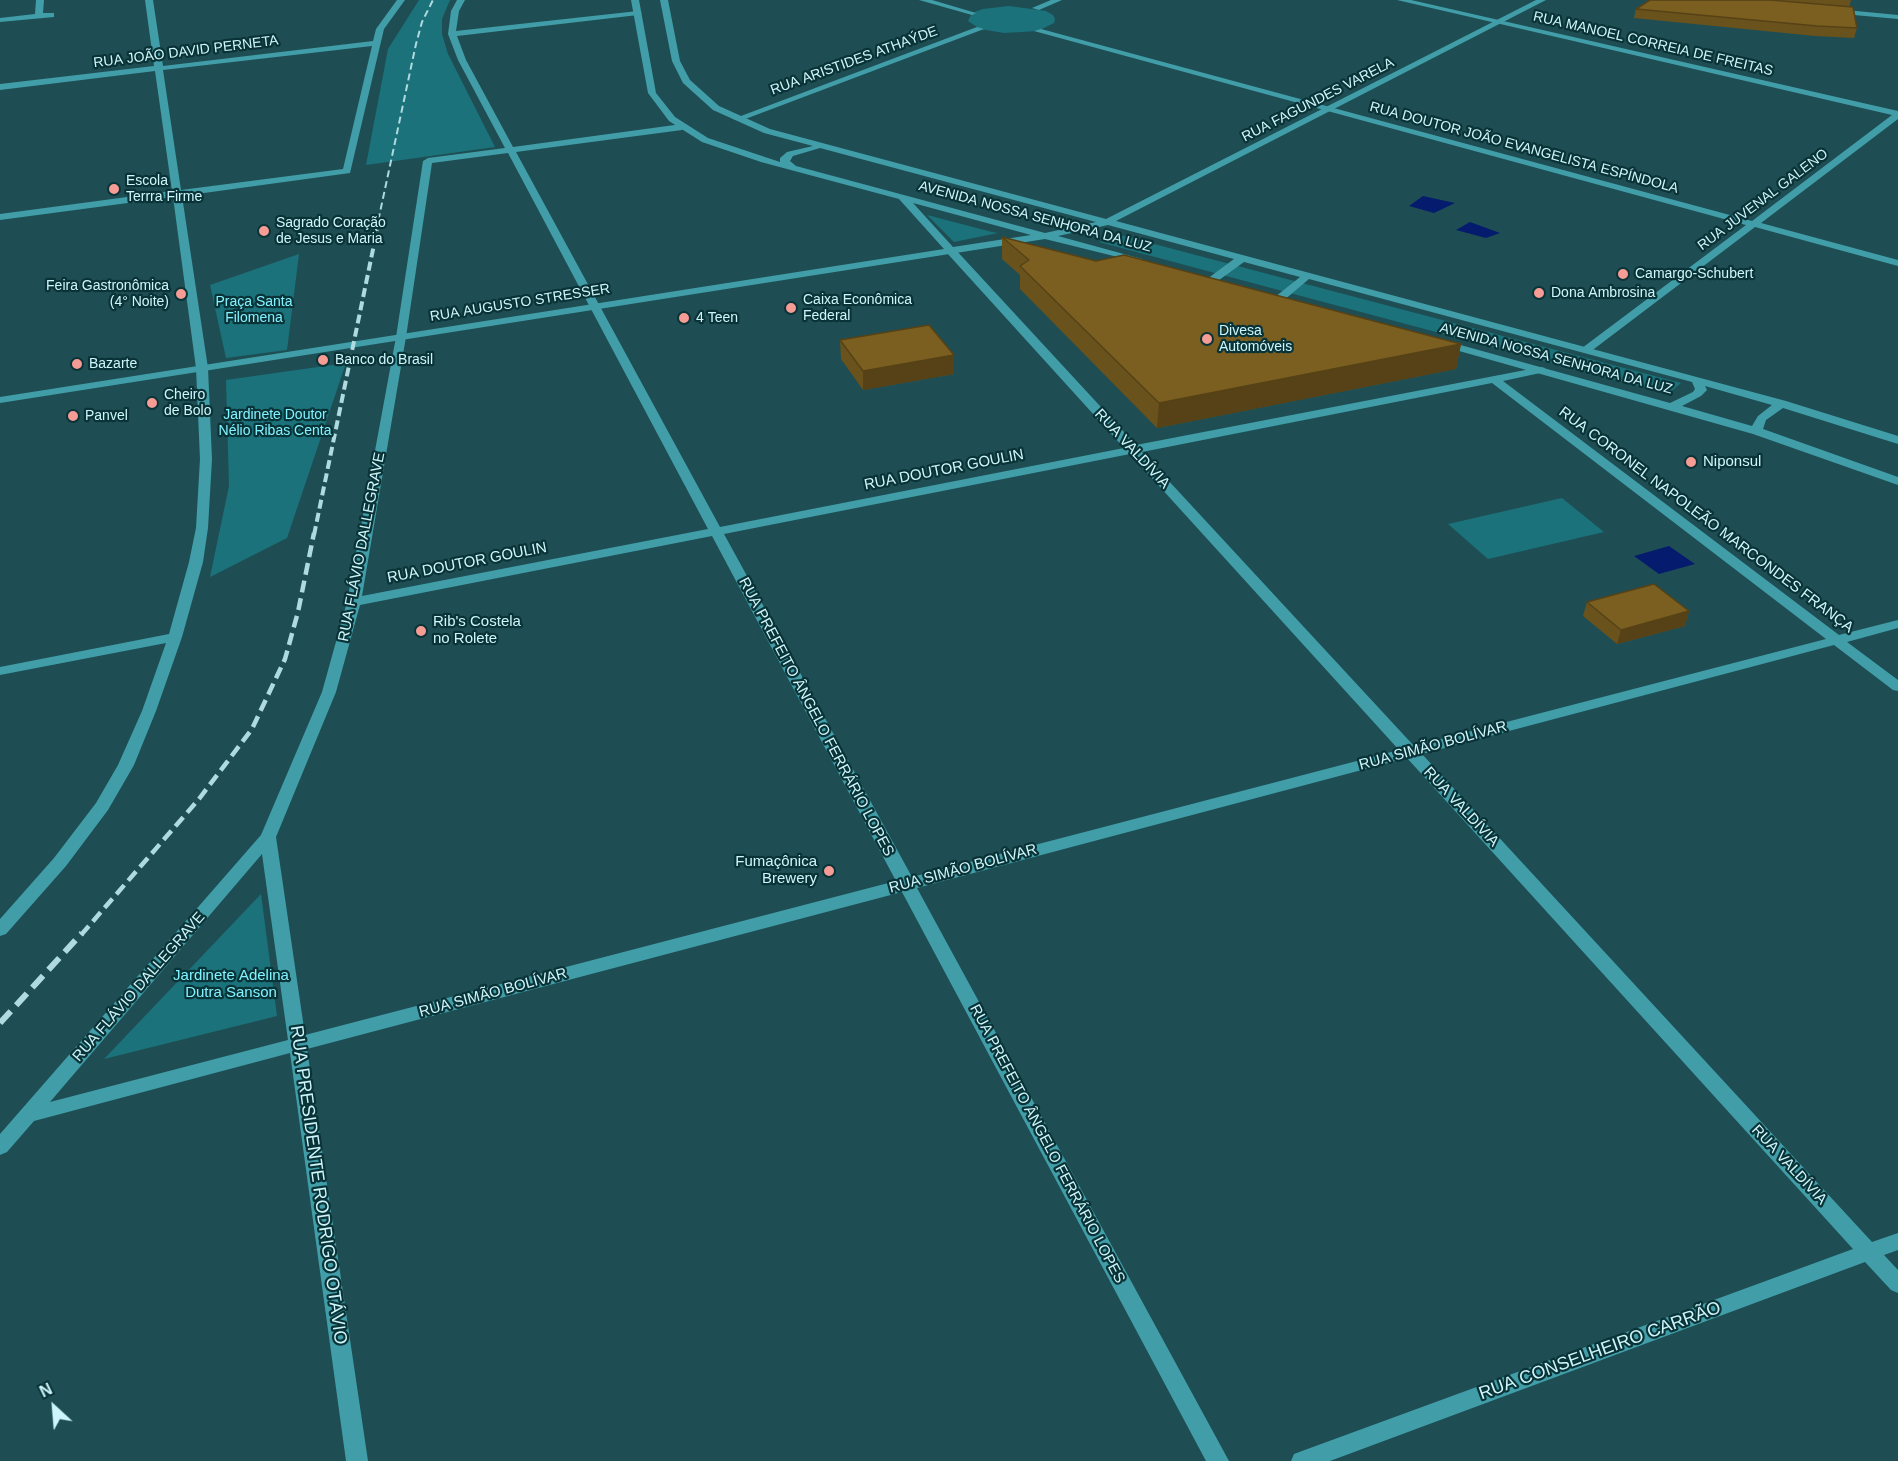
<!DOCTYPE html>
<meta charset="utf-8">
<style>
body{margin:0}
#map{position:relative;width:1898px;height:1461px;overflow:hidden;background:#1e4e54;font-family:Arial,sans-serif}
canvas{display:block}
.north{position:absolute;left:24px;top:1377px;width:60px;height:60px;-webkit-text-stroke:4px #0a3337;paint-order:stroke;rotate:334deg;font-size:16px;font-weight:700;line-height:24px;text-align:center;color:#ccf6fb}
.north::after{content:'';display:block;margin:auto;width:21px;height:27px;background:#ccf6fb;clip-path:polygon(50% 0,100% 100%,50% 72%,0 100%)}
</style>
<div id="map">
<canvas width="1898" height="1461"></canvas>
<div class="north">N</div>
</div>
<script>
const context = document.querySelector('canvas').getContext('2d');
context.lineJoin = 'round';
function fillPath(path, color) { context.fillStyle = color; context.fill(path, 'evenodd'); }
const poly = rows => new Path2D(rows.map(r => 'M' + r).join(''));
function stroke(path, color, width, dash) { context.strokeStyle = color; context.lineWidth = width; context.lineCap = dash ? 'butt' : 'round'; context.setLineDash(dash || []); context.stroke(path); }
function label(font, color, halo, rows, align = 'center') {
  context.font = font + ' Arial,sans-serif'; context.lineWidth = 4.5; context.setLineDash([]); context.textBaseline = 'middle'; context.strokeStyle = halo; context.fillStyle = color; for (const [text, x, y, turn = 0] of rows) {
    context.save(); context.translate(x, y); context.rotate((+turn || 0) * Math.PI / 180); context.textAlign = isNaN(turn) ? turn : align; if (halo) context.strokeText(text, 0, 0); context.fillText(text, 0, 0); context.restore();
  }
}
fillPath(poly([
 [419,0,450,0,442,19,442,34,448,54,495,147,366,165,388,49],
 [1009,6,1046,11,1053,15,1055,19,1054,23,1038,31,1004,33,980,29,968,21,972,13,983,9],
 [927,215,992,232,998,233,954,242],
 [1120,235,1681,383,1668,394,1099,242],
 [299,254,287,350,226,358,210,285],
 [346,363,287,538,210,577,229,486,226,380],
 [1562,498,1604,532,1488,559,1448,524],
 [261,894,277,1016,104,1059]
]), '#1b727b');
fillPath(poly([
 [1423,196,1455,203,1434,213,1409,206],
 [1470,222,1500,233,1486,238,1456,230],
 [1669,546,1695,564,1659,574,1634,556]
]), '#051b6e');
fillPath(poly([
 [36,0,44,0,43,13,54,13,54,17,0,22,0,18,35,14,36,0],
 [145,0,153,0,163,66,373,41,376,29,397,0,405,0,384,29,350,173,182,196,208,368,212,459,208,528,203,562,182,637,156,711,134,765,108,810,66,866,6,934,0,936,0,919,54,858,96,803,118,765,142,711,166,643,0,675,0,667,169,634,189,562,196,528,200,459,196,368,173,197,0,220,0,214,172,191,155,71,0,90,0,84,154,66,145,0],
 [372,46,343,169,181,190,163,70,372,46],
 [457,0,465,0,459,11,456,31,638,11,642,13,638,15,457,36,466,60,513,147,682,124,686,127,682,130,516,152,720,527,1124,448,947,253,947,249,951,248,955,249,1136,445,1541,367,1545,368,1545,372,1503,381,1839,635,1898,620,1898,628,1847,642,1898,680,1898,691,1893,690,1834,645,1422,754,1872,1242,1898,1233,1898,1250,1884,1255,1898,1270,1898,1293,1891,1290,1865,1262,1330,1461,1291,1461,1294,1454,1302,1451,1853,1249,1407,758,917,888,1229,1461,1206,1461,902,892,307,1049,368,1461,346,1461,290,1053,34,1121,7,1152,0,1155,0,1134,261,835,322,692,347,602,396,337,423,161,428,158,505,148,458,60,448,34,451,11,457,0],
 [508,153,708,529,362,596,406,337,432,163,508,153],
 [1492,383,1826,639,1414,746,1142,452,1492,383],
 [1130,454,1399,750,912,877,724,534,1130,454],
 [712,536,896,881,305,1035,276,837,336,692,360,605,712,536],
 [262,854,288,1040,50,1102,262,854],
 [919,0,932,0,976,13,972,15,919,0],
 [1051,0,1062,0,1039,10,1032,8,1051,0],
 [1397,0,1411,0,1898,111,1898,119,1761,223,1898,260,1898,266,1755,227,1590,352,1582,352,1582,348,1746,225,1034,31,1041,29,1752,221,1892,115,1397,0],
 [1835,9,1898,15,1898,19,1832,13,1831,11,1835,9],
 [977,27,984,29,740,121,733,119,977,27]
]), '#419ea8');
fillPath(poly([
 [631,0,639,0,656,93,675,117,708,138,780,162,780,158,787,152,813,146,764,133,713,110,683,83,672,61,660,0,668,0,680,61,690,80,719,106,770,129,1106,219,1536,0,1546,0,1116,221,1786,401,1898,436,1898,444,1783,408,1766,420,1763,429,1898,477,1898,485,1753,434,1438,345,1436,343,1442,340,1446,341,1670,403,1693,392,1695,389,1692,382,1309,279,1283,301,1275,301,1275,297,1300,277,1244,262,1215,283,1207,283,1207,279,1234,259,1108,225,1058,236,1142,259,1142,263,1045,239,0,403,0,397,944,249,899,199,761,162,702,142,669,121,648,93,631,0],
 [820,148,1096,222,1045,233,796,166,790,161,793,156,820,148],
 [913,203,1031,235,953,247,913,203],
 [1705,386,1772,405,1758,416,1752,426,1682,406,1701,396,1707,390,1705,386]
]), '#419ea8');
stroke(poly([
 [376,231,416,44,422,22,433,0]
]), '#afdadf', 2, [7, 4]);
stroke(poly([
 [314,535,377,230]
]), '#afdadf', 4, [9, 4.5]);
stroke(poly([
 [81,935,199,799,252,729,285,659,298,612,314,533]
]), '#afdadf', 4.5, [12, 6]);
stroke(poly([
 [0,1023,82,933]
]), '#afdadf', 6, [16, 8]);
fillPath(poly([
 [1650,0,1851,0,1849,7,1857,28,1854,38,1815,36,1634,18,1636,9],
 [1002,237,1096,261,1461,344,1456,369,1157,428,1020,289,1020,275,1002,259],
 [840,340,954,374,863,390,841,359],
 [1587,602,1689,611,1685,626,1617,644,1583,616]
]), '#6a521c');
fillPath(poly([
 [1461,344,1456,369,1157,428,1159,403],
 [954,355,954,374,863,390,863,371],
 [1689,611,1685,626,1617,644,1621,630]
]), '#564216');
const building = poly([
 [1650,0,1770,0,1853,7,1857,28,1817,26,1636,9,1650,0],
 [1002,237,1096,261,1124,255,1461,344,1159,403,1020,266,1029,260,1002,237],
 [929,325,954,355,863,371,840,340,929,325],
 [1654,584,1689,611,1621,630,1587,602,1654,584]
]);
fillPath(building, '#7b5f20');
stroke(building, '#564216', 1.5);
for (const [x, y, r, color] of [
 [114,189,6,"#f59c94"],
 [264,231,6,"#f59c94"],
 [1623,274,6,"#f59c94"],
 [1539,293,6,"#f59c94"],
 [181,294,6,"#f59c94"],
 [791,308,6,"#f59c94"],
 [684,318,6,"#f59c94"],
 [1207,339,6,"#f59c94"],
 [323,360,6,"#f59c94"],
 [77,364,6,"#f59c94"],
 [152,403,6,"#f59c94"],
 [73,416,6,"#f59c94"],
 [1691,462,6,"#f59c94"],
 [421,631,6,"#f59c94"],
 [829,871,6,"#f59c94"]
]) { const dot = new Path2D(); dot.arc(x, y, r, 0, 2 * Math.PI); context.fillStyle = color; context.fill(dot); stroke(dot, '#0a3337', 2); }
label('14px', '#ccf6fb', '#0a3337', [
 ["RUA MANOEL CORREIA DE FREITAS",1653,44,13],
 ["RUA JOÃO DAVID PERNETA",186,52,-7],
 ["RUA ARISTIDES ATHAÝDE",854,61,-20],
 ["RUA FAGUNDES VARELA",1318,100,-27],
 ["RUA DOUTOR JOÃO EVANGELISTA ESPÍNDOLA",1524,148,15],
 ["RUA JUVENAL GALENO",1763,200,-37],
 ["AVENIDA NOSSA SENHORA DA LUZ",1035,217,15],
 ["RUA AUGUSTO STRESSER",520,303,-9],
 ["AVENIDA NOSSA SENHORA DA LUZ",1556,359,15]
]);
label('14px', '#ccf6fb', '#0a3337', [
 ["Escola",126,181],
 ["Terrra Firme",126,197],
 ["Sagrado Coração",276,223],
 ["de Jesus e Maria",276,239],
 ["Camargo-Schubert",1635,274],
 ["Feira Gastronômica",169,286,"right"],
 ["(4° Noite)",169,302,"right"],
 ["Dona Ambrosina",1551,293],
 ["Caixa Econômica",803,300],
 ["Federal",803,316],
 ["4 Teen",696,318],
 ["Divesa",1219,331],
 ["Automóveis",1219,347],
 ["Banco do Brasil",335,360],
 ["Bazarte",89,364],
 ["Cheiro",164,395],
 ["de Bolo",164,411],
 ["Panvel",85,416]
], 'left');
label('14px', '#82f2ff', '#0a3337', [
 ["Praça Santa",254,302],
 ["Filomena",254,318],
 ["Jardinete Doutor",275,415],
 ["Nélio Ribas Centa",275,431]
]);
label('15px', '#ccf6fb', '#0a3337', [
 ["RUA VALDÍVIA",1132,449,47],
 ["RUA DOUTOR GOULIN",944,470,-11],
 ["RUA CORONEL NAPOLEÃO MARCONDES FRANÇA",1706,520,37],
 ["RUA FLÁVIO DALLEGRAVE",362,547,-79],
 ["RUA DOUTOR GOULIN",467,563,-11],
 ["RUA PREFEITO ÂNGELO FERRÁRIO LOPES",816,717,62],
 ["RUA SIMÃO BOLÍVAR",1433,746,-15],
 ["RUA VALDÍVIA",1461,807,47],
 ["RUA SIMÃO BOLÍVAR",963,869,-15],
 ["RUA FLÁVIO DALLEGRAVE",139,987,-49],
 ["RUA SIMÃO BOLÍVAR",493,993,-15],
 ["RUA PREFEITO ÂNGELO FERRÁRIO LOPES",1047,1144,62],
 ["RUA VALDÍVIA",1789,1165,47]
]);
label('15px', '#ccf6fb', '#0a3337', [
 ["Niponsul",1703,462],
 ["Rib's Costela",433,622],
 ["no Rolete",433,639],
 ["Fumaçônica",817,862,"right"],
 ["Brewery",817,879,"right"]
], 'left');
label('15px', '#82f2ff', '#0a3337', [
 ["Jardinete Adelina",231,976],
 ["Dutra Sanson",231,993]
]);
label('18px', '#ccf6fb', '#0a3337', [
 ["RUA PRESIDENTE RODRIGO OTÁVIO",318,1185,82],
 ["RUA CONSELHEIRO CARRÃO",1600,1351,-20]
]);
</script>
